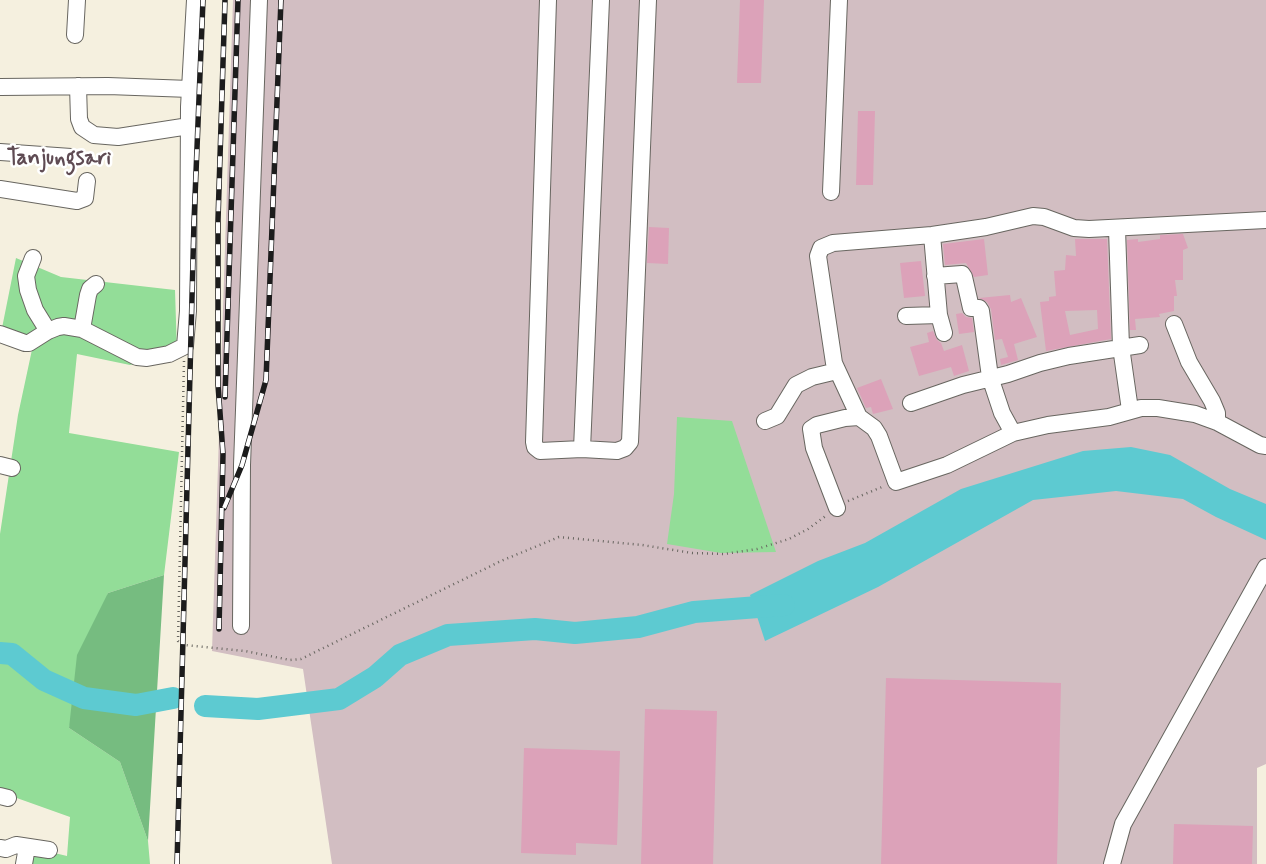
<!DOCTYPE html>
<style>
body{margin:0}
canvas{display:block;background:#f5f0df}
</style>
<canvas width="1266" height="864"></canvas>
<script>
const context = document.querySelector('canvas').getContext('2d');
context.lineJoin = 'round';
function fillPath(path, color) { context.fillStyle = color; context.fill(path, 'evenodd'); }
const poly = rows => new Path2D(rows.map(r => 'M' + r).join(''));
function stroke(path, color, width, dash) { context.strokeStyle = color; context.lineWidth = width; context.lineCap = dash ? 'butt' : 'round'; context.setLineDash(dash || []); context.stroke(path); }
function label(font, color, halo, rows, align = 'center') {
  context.font = font + ' Mynerve,sans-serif'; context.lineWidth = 5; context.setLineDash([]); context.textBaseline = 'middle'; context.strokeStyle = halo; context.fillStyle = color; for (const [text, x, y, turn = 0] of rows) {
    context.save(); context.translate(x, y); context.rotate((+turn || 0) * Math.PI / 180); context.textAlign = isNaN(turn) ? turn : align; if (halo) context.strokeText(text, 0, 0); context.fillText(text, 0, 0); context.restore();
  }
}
fillPath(poly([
 [233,0,1266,0,1266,764,1257,768,1257,864,332,864,303,669,212,651]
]), '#d2bec2');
fillPath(poly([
 [16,258,61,277,175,290,177,354,130,365,77,354,69,433,179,452,164,575,108,593,69,728,120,762,148,841,150,864,21,864,21,845,67,856,70,817,0,792,0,534,18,415,33,345,0,338],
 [677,417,732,421,776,552,721,553,667,544,674,494]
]), '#93dd98');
fillPath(poly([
 [164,575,148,841,120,762,69,728,77,655,108,593]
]), '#76bc80');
fillPath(poly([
 [1131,447,1170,455,1230,489,1266,504,1266,540,1216,517,1183,499,1116,491,1033,500,878,587,765,641,750,595,818,561,865,543,961,489,1083,451]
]), '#5dcad1');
stroke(poly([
 [0,653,12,654,44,680,84,698,136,705,173,698],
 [205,706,258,709,339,699,375,677,400,655,448,635,535,629,575,633,638,627,694,612,784,605]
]), '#5dcad1', 22);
fillPath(poly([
 [740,0,764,0,761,83,737,83],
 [858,111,875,111,873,185,856,185],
 [649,227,669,228,668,264,647,263],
 [1183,234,1188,248,1183,250,1183,280,1175,280,1177,296,1174,296,1174,311,1159,314,1160,317,1135,319,1136,330,1130,330,1127,240,1138,239,1138,242,1160,239,1160,235],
 [984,239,988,275,974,277,966,263,945,265,943,244],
 [1075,239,1107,239,1111,339,1046,351,1040,302,1049,301,1049,297,1056,296,1054,271,1065,270,1066,255,1076,256],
 [1097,310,1098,329,1070,335,1065,311],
 [921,261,925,296,904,298,900,263],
 [1010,295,1011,302,1021,298,1037,337,1014,344,1018,360,1001,365,1000,359,1008,357,1002,339,995,340,991,309,987,302,979,298],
 [962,313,966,317,972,318,974,332,959,334,956,314],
 [933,331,937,340,941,343,944,351,962,345,969,371,954,376,951,367,919,376,910,347,929,342,927,333],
 [881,379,893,409,873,414,871,407,866,408,857,388],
 [886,678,1061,683,1057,864,881,864],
 [645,709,717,711,713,864,641,864],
 [524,748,620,751,617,845,576,843,576,855,521,853],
 [1174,824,1253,826,1252,864,1173,864]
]), '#dca2b9');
const minor = poly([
 [548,0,534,442,535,447,540,451,582,449,617,451,625,448,630,442,648,0],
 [75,35,77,0],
 [78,86,79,119,82,127,94,135,118,137,189,126],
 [0,87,108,86,190,89],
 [0,152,71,157],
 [0,189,77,201,85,198,87,181],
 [831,192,839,0],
 [1266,220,1089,229,1074,228,1044,217,1033,216,986,227,932,235,833,243,821,248,818,256,834,363,859,417,874,428,879,436,896,482,947,465,1013,433,1048,425,1109,417,1141,408,1158,408,1195,414,1217,422,1260,445,1266,446],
 [1117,229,1121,347,1130,410],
 [932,235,939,315,944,333],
 [33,258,26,276,28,290,35,310,48,331],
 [935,276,962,274,964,277,971,308,979,308,981,311,990,377,1002,413,1013,433],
 [906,316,939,315],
 [1174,324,1189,362,1212,401,1217,413,1217,422],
 [82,329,88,295,90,289,96,284],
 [0,334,25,343,29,343,48,331,58,327,64,326,82,329,137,357,147,358,169,354,185,346,188,311,189,107,195,0],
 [911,403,963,385,1008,374,1040,363,1069,356,1140,345],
 [765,421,777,416,796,385,812,377,837,371],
 [582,449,601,0],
 [0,465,12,468],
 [837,508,814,448,811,429,817,425,845,418,859,417],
 [241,626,242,465,259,0],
 [0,796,8,798],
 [0,848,6,849,16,845,49,850],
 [24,864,27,847],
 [1112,864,1123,824,1266,567]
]);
stroke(minor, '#686660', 18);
stroke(poly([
 [184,361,178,641,184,645,245,651,290,660,301,659,501,561,559,537,642,545,692,553,724,554,757,549,789,539,808,529,827,515],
 [848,501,882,487]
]), '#686660', 2.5, [1, 4]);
stroke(minor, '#fff', 16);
const rail = poly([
 [225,397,238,0],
 [224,508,242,465,266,380,281,0],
 [219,629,223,454,218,385,218,220,225,0],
 [177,864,194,222,203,0]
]);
stroke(rail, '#1c1c1c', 5.5);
stroke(rail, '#fff', 4, [11]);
label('bold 22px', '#5f4b53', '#fff', [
 ["Tanjungsari",59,159]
]);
</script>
